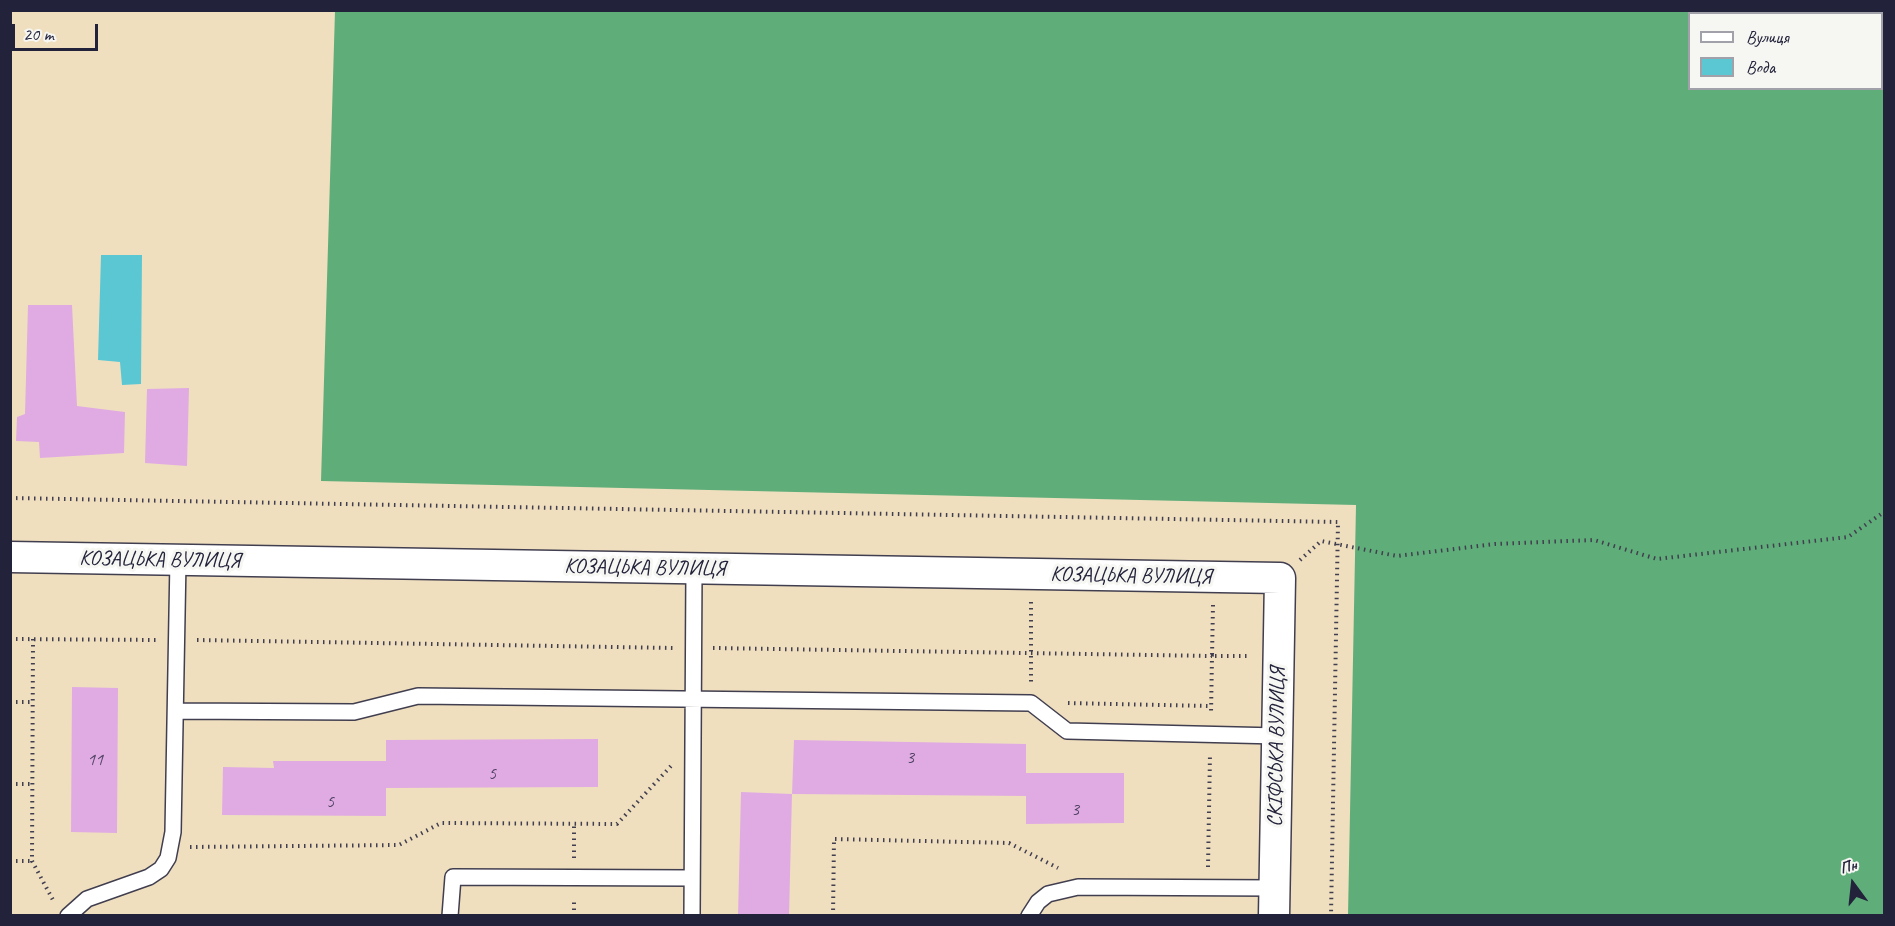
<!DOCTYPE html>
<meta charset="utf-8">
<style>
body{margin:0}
#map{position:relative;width:1895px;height:926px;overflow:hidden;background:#efdfbf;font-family:Caveat,sans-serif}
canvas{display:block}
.frame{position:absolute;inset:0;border:12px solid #22223b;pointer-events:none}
.legend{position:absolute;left:1688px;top:12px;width:195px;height:78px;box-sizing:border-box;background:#f6f6f2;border:2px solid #a1a1a9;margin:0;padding:8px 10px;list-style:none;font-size:18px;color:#22223b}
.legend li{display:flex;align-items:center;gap:12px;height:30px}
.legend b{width:30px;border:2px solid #a1a1a9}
.north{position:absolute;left:1823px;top:854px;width:60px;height:60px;-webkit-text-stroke:4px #f6f6f2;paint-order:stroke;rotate:345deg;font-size:16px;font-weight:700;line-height:24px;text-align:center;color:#22223b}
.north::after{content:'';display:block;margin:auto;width:21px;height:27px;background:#22223b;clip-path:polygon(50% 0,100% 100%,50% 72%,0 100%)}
.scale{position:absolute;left:12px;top:24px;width:86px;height:27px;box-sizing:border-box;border:3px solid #22223b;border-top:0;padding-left:8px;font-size:18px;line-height:21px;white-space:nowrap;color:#22223b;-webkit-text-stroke:4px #f6f6f2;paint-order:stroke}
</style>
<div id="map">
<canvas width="1895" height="926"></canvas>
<div class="frame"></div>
<ul class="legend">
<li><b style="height:8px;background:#fff"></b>Вулиця</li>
<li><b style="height:16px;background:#5bc7d3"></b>Вода</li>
</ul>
<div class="north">Пн</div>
<div class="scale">20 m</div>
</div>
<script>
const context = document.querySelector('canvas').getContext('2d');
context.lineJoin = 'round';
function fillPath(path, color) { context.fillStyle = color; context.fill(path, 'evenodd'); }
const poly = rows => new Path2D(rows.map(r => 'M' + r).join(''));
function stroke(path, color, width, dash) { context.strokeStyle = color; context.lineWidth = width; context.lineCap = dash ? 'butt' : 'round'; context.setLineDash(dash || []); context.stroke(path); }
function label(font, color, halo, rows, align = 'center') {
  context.font = font + ' Caveat,sans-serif'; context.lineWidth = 6; context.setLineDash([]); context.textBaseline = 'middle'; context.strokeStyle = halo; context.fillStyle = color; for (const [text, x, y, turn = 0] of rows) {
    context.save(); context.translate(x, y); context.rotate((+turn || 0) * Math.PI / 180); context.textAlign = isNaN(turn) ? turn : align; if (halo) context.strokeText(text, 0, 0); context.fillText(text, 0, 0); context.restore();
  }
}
fillPath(poly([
 [335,11,1884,11,1884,915,1348,915,1356,505,321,481],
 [1690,14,1882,14,1882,88,1690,88]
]), '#5fae7a');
fillPath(poly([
 [101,255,142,255,141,384,122,385,120,362,98,360]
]), '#5bc7d3');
fillPath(poly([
 [28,305,72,305,77,406,125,412,124,453,40,458,39,442,16,441,17,417,25,414],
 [189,388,187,466,145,463,147,389],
 [72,687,118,688,117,833,71,832],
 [598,739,598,787,386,788,386,816,222,815,223,767,274,768,273,761,386,761,386,740],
 [794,740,1026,744,1026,773,1124,773,1124,823,1026,824,1026,796,792,794],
 [741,792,792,794,789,916,738,916]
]), '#e0abe3');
const lane = poly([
 [176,711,354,712,418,696,1031,703,1067,731,1278,736],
 [68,916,87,899,149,877,161,869,168,858,173,832,178,560],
 [450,916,453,877,692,878],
 [692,916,694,569],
 [1029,916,1038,902,1048,894,1078,887,1275,888]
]);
const street = poly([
 [10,557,1280,578,1274,916]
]);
stroke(lane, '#413e4f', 18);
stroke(street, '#413e4f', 33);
stroke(poly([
 [10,498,1338,522,1331,916],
 [1300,560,1321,541,1397,556,1495,544,1594,540,1657,559,1848,537,1884,512],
 [1031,602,1031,682],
 [1213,605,1212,656,1249,656],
 [10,639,157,640],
 [33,639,32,861,53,900],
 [197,640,673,648],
 [713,648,1212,656,1211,714],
 [10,702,32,702],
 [1068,703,1211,706],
 [10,784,32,784],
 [190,847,399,845,441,823,617,824,671,766],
 [574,858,574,824],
 [10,861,32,861],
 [1208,867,1210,754],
 [574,916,574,898],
 [833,916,834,839,1009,843,1058,868]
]), '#413e4f', 4, [1.5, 4.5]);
stroke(lane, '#fff', 15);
stroke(street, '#fff', 30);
label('18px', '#524465', null, [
 ["3",910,758],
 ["11",95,760],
 ["5",492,774],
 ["5",330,802],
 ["3",1075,810]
]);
label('21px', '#22223b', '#f6f6f2', [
 ["КОЗАЦЬКА ВУЛИЦЯ",160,560,1],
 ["КОЗАЦЬКА ВУЛИЦЯ",645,568,1],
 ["КОЗАЦЬКА ВУЛИЦЯ",1131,576,1],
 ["СКІФСЬКА ВУЛИЦЯ",1277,747,-89]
]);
</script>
